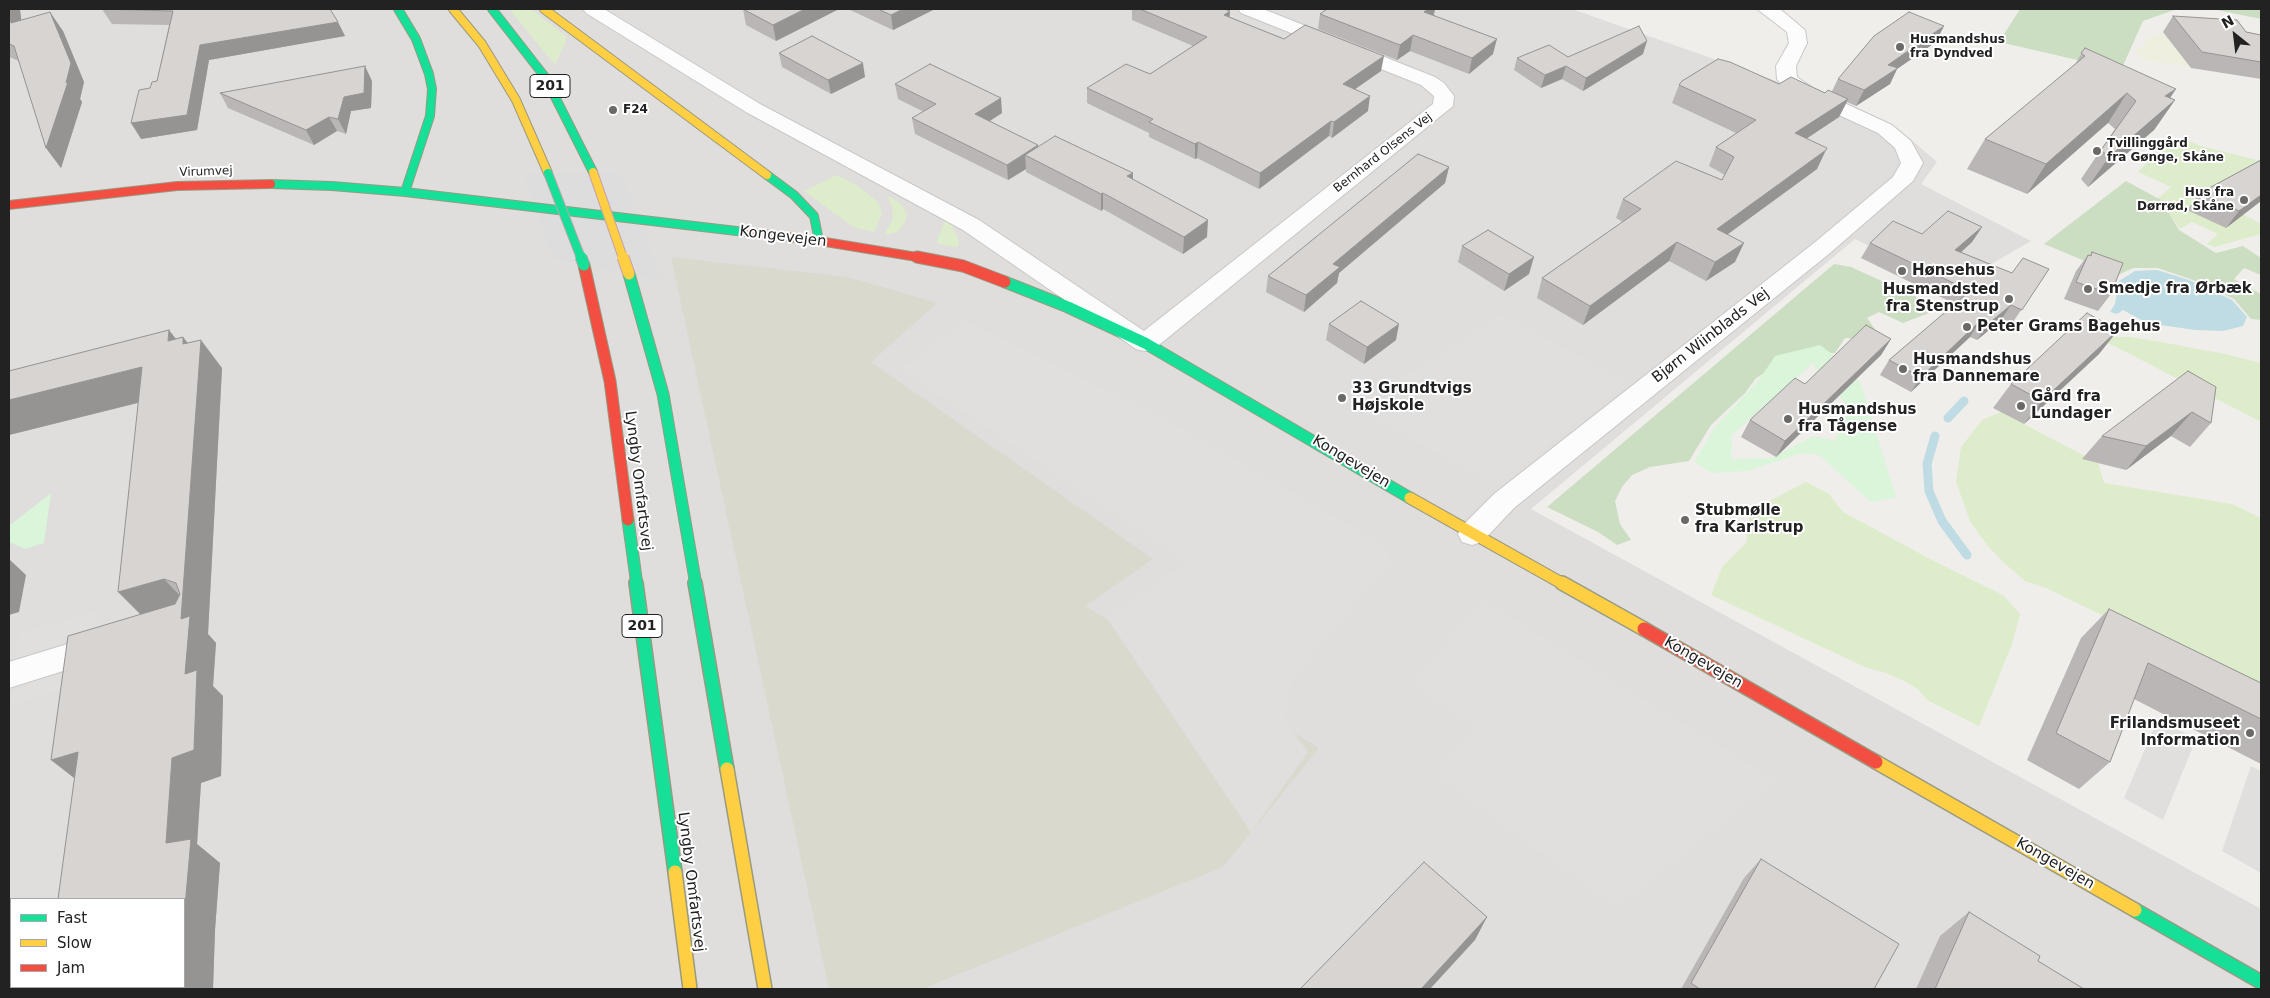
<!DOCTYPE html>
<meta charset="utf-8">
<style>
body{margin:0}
#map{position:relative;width:2270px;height:998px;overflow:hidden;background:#f0eeeb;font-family:"DejaVu Sans",sans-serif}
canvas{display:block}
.frame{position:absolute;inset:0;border:10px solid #222;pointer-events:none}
.legend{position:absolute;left:10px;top:898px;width:175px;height:90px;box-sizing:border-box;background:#fff;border:1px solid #a7a7a7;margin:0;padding:6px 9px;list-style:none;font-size:15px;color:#222}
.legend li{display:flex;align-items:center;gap:10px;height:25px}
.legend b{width:25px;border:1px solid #a7a7a7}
.north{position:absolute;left:2210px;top:10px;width:50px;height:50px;-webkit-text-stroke:4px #fff;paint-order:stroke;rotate:331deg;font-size:14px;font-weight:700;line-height:20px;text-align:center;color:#222}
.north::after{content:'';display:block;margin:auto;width:18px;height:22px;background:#222;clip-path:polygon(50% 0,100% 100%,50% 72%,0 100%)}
</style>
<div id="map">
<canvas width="2270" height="998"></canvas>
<div class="frame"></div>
<ul class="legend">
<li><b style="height:6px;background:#16e098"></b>Fast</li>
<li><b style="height:6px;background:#ffcf43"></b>Slow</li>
<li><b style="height:6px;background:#f24e42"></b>Jam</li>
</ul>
<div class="north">N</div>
</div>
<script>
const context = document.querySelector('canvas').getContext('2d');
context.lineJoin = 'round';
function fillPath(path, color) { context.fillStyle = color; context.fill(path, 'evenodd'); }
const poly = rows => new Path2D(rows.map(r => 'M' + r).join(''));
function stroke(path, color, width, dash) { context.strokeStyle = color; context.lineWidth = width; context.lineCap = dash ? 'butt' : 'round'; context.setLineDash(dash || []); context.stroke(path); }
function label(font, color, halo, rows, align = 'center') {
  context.font = font + ' "DejaVu Sans",sans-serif'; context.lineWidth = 4; context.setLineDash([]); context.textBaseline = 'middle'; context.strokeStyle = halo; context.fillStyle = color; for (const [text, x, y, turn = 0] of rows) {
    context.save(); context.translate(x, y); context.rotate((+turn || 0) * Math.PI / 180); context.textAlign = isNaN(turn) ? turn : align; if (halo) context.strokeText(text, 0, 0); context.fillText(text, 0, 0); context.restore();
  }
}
fillPath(poly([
 [9,9,1572,9,1850,107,1901,131,1937,162,1921,184,2031,241,1952,287,1855,239,1531,509,2261,909,2261,989,9,989],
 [11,899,184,899,184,987,11,987]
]), '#dfdedc');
fillPath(poly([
 [671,257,848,277,937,303,871,362,1153,559,1085,606,1319,748,1223,867,922,989,829,989]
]), '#d9d9cd');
fillPath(poly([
 [2163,32,2226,36,2261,69,2261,79,2140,59,2136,47,2146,48,2143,41]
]), '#efefdf');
fillPath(poly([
 [509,9,531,9,566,36,566,41,555,65],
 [2185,139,2201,146,2261,161,2221,202,2261,224,2261,234,2214,247,2207,244,2218,234,2192,222,2180,229,2158,198,2171,187,2138,172,2156,153],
 [837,175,858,186,878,202,882,214,874,232,853,227,804,191],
 [887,195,900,203,907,213,905,223,897,232,891,234,885,234,892,220,893,213,892,206],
 [945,220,950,221,959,241,958,246,954,247,938,244,937,241],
 [2097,337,2130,337,2156,341,2225,354,2261,363,2261,422],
 [2001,412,2098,463,2104,483,2232,504,2261,518,2261,692,2046,588,2025,581,2003,562,1987,545,1970,521,1956,482,1961,447,1982,420],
 [1806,482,1829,494,1843,512,1934,561,2003,595,2020,614,2012,644,1979,726,1927,700,1918,689,1902,680,1886,673,1867,668,1711,595,1722,567,1746,543,1750,511]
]), '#ddeccb');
fillPath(poly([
 [2020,9,2177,9,2143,21,2121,70,1999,42],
 [2212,9,2261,9,2261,19],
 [2126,181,2161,200,2179,230,2216,253,2243,246,2261,258,2261,275,2244,268,2234,279,2261,294,2261,320,2251,319,2234,299,2193,280,2158,268,2133,268,2118,275,2044,244],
 [1834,264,1851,267,1921,299,1929,313,1903,323,1879,312,1867,318,1875,329,1865,339,1845,338,1835,353,1795,355,1756,378,1745,393,1711,425,1689,461,1650,467,1632,475,1622,487,1615,501,1620,524,1631,540,1617,545,1598,532,1547,507]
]), '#cbdec1');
fillPath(poly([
 [1820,345,1840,360,1861,384,1896,497,1871,502,1819,455,1802,453,1747,471,1712,473,1694,462,1715,427,1759,380,1775,356],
 [1825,362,1813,365,1848,407,1835,441,1813,436,1772,458,1731,459,1732,435,1812,364],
 [51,493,44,543,25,549,9,542,9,526]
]), '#daf5da');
fillPath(poly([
 [1502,314,1628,383,1497,486,1354,408],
 [963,320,1164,418,1387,547,1390,563,1292,682,1284,719,1308,752,1251,832,1106,617,1186,562,900,369],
 [1481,599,1777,781,1617,909,1434,774,1474,727,1411,683],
 [99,611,94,680,9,705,9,693,20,633],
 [2158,719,2196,739,2163,820,2124,798],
 [2251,766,2261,771,2261,873,2222,851]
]), '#e0dfde');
fillPath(poly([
 [2157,270,2189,280,2232,300,2247,317,2243,326,2223,331,2195,330,2147,323,2123,310,2117,314,2110,312,2115,304,2119,281,2135,271]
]), '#bfdbe3');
fillPath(poly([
 [621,172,662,280,553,259,523,173]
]), '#dedddd');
stroke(poly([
 [1948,418,1964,401],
 [1935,436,1927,464,1929,491,1942,521,1967,555]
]), '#bfdbe3', 9);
const street = poly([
 [583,9,604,9,760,104,979,220,1144,331,1433,104,1434,96,1421,85,1241,13,1238,9,1263,9,1435,77,1444,83,1454,96,1453,106,1154,349,1145,351,1136,349,963,230,746,112,586,13,583,9],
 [1757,9,1780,9,1805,30,1807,43,1796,66,1797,77,1814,89,1892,125,1911,141,1923,163,1913,181,1830,253,1514,508,1482,542,1472,545,1462,542,1458,534,1462,526,1494,494,1814,243,1893,177,1901,163,1895,148,1878,133,1800,97,1780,83,1777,79,1776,66,1789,43,1787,32,1757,9],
 [100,634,111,638,115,647,111,656,9,688,9,662,100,634],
 [11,978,11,987,50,987,49,989,9,989,11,978]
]);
const fastFar2 = poly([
 [398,9,416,39,429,74,432,89,430,116,405,192],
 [492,9,545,77,593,172],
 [767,175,794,195,814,216,819,241],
 [271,184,332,186,405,192,745,232]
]);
const fastFar1 = poly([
 [629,274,663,394,696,585],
 [1005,282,1068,307,1145,343,1410,498],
 [628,520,637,585]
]);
const fast = poly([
 [636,583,675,872],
 [695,583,727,769],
 [2135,910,2261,982]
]);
const slowFar2 = poly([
 [453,9,482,44,516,100,548,173],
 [544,9,767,175]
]);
const slowFar1 = poly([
 [1410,498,1565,585]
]);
const slow = poly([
 [1562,583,1644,629],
 [1876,762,2135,910],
 [727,769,765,989],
 [675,872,690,989]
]);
const jamFar2 = poly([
 [9,205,177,186,271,184],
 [745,232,819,241,923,258]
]);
const jamFar1 = poly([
 [917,257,963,266,1005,282],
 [584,265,610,381,628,520]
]);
const jam = poly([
 [1644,629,1876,762]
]);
stroke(street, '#c9c8c7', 2);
stroke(fastFar2, '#999a82', 10);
stroke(fastFar1, '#999a82', 13);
stroke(fast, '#999a82', 16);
stroke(slowFar2, '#999a82', 10);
stroke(slowFar1, '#999a82', 13);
stroke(slow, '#999a82', 16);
stroke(jamFar2, '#999a82', 10);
stroke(jamFar1, '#999a82', 13);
stroke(jam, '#999a82', 16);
fillPath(street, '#fdfcfc');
stroke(fastFar2, '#16e098', 8);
stroke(fastFar1, '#16e098', 11);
stroke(fast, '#16e098', 13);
stroke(slowFar2, '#ffcf43', 8);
stroke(slowFar1, '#ffcf43', 11);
stroke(slow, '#ffcf43', 13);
stroke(jamFar2, '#f24e42', 8);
stroke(jamFar1, '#f24e42', 11);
stroke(jam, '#f24e42', 13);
const fastBridgeFar1 = poly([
 [548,173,581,258]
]);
const fastBridge = poly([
 [581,257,584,265]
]);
const slowBridgeFar1 = poly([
 [593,172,623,258]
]);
const slowBridge = poly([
 [623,257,629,274]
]);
stroke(fastBridgeFar1, '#c5a2ac', 10, []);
stroke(fastBridge, '#c5a2ac', 13, []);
stroke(slowBridgeFar1, '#c5a2ac', 10, []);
stroke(slowBridge, '#c5a2ac', 13, []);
stroke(fastBridgeFar1, '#16e098', 8);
stroke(fastBridge, '#16e098', 11);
stroke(slowBridgeFar1, '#ffcf43', 8);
stroke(slowBridge, '#ffcf43', 11);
fillPath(poly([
 [9,9,21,20,63,31,84,82,80,99,82,102,61,168,46,148,19,61,9,57],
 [102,9,330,9,345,36,209,60,197,130,141,139,150,88,157,81,169,25,112,24],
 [743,9,839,9,776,41,746,25],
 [848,9,935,9,893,30],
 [1132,9,1224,9,1230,11,1229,17,1284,39,1381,71,1355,89,1368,111,1332,138,1329,136,1259,189,1197,158,1195,159,1149,137,1149,133,1087,103,1087,88,1150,74,1193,46,1132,20],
 [1323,9,1435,9,1434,15,1493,54,1469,74,1410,51,1397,60,1318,29,1320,14,1326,10],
 [2173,16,2261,35,2261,79,2191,68,2163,32],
 [1936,42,1897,69,1890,84,1856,106,1847,102,1839,117,1806,139,1817,169,1727,234,1735,262,1706,281,1669,261,1583,325,1537,298,1542,278,1623,222,1616,218,1623,199,1722,180,1725,175,1709,166,1716,147,1736,133,1672,103,1679,85,1779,84,1825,93,1832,91,1838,79],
 [2085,48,2175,100,2154,130,2088,187,2081,179,2115,129,2108,123,2027,194,1967,169,1985,139,2074,66],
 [779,53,865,77,831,94,782,67],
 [1643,54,1583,91,1562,79,1541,88,1514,70,1517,58,1568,57],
 [372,81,371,108,351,111,346,134,337,131,314,145,228,108,220,93],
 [895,84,1002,113,990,121,1038,147,1133,173,1133,180,1207,237,1183,254,1103,209,1101,211,1026,172,1026,169,1008,180,915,134,912,118,924,112,898,99],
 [2261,160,2261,201,2226,228,2187,210,2200,193],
 [1449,167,1445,183,1339,273,1337,283,1304,312,1266,292,1268,276],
 [1982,227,1972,242,1961,252,2012,273,2049,269,2011,325,2000,321,1977,340,1970,337,1911,392,1880,375,1889,360,1955,304,1861,258,1870,243,1922,234],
 [1462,246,1529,274,1504,291,1458,262],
 [2092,252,2111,294,2098,311,2064,299,2076,271,2088,255,2090,255],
 [1329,324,1396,340,1364,364,1326,340],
 [2118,330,2099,354,2024,424,1993,408,2011,384],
 [183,337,188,343,222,368,208,634,216,643,213,686,223,696,221,776,201,783,197,844,220,863,215,930,213,989,46,989,140,614,138,403,9,435,9,371],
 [1891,339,1881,355,1776,457,1741,437,1750,420,1805,384],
 [2216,387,2211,423,2190,447,2171,436,2126,470,2082,459,2102,436],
 [2109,609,2261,683,2261,764,2134,699,2110,762,2079,789,2027,760,2081,638],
 [1761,859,1874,989,1681,989,1744,878],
 [1969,912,2038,961,2084,989,1916,989,1940,936]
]), '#b9b6b5');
fillPath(poly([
 [9,9,20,9,24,42,11,23],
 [805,9,839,9,776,41,773,25],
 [903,9,935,9,893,30,891,15],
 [1428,9,1435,9,1433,18,1424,12],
 [1230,11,1229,26,1224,15],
 [50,12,63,31,84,82,80,99,82,102,61,168,46,148,66,83],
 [338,22,345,36,209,60,197,130,141,139,131,123,200,45],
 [1944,26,1936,42,1897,69,1890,84,1856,106,1864,90,1888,65],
 [1413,35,1410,51,1397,60,1400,45],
 [1497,39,1493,54,1469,74,1472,58],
 [1647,41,1643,54,1583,91,1586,78],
 [1384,56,1381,71,1341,99,1343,84],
 [863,63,865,77,831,94,828,80],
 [365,66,372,81,371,108,351,111,346,134,338,119,344,97],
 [1566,66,1562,79,1541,88,1545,75],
 [2176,89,2160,113,2175,100,2154,130,2088,187,2109,157,2165,96],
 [2127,93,2108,123,2027,194,2046,164],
 [1370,96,1368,111,1332,138,1334,122],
 [1001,98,1002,113,977,129,975,114],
 [1848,99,1839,117,1786,152,1795,133],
 [329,117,337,131,314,145,306,130],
 [1331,121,1329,136,1259,189,1260,173],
 [1198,142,1197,158,1195,159,1195,144],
 [1038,145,1039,160,1025,155,1026,169,1008,180,1007,165],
 [1826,150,1817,169,1709,248,1717,229],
 [1449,167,1445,183,1339,273,1337,283,1304,312,1306,295,1333,264],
 [1133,173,1133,189,1127,176],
 [1103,193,1103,209,1101,211,1101,194],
 [2261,195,2261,201,2226,228,2239,211],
 [1208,220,1207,237,1183,254,1184,237],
 [1982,227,1972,242,1946,266,1955,250],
 [1677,242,1669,261,1583,325,1590,306],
 [1744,243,1735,262,1706,281,1715,262],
 [1534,257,1529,274,1504,291,1509,274],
 [2011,305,2000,321,1977,340,1987,325],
 [1980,321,1970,337,1911,392,1921,377],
 [1399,324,1396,340,1364,364,1367,347],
 [169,330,191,358,168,341],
 [2118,330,2099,354,2024,424,2042,401],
 [183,337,199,358,201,340,222,368,208,634,216,643,213,686,223,696,221,776,201,783,197,844,220,863,215,930,213,989,167,989,167,987,184,987,184,918,166,843,172,758,185,674,145,619,118,592,164,579,183,599],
 [1891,339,1881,355,1776,457,1785,441],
 [142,367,165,396,9,435,9,400],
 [2192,412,2171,436,2126,470,2146,446],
 [9,559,26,575,19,612,9,615],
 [78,752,83,785,51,760],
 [1487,917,1475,940,1430,989,1421,989]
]), '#969493');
const building = poly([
 [9,9,11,23,50,12,71,63,66,83,68,82,46,148,14,46,9,44,9,9],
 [102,9,330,9,338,22,200,45,187,115,131,123,139,90,150,88,152,82,157,81,173,11,102,9],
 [743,9,805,9,773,25,743,9],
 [878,9,903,9,891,15,878,9],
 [1140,9,1224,9,1230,11,1224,15,1284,39,1305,25,1384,56,1343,84,1370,96,1334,122,1331,121,1260,173,1198,142,1195,144,1149,122,1153,119,1087,88,1126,64,1150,74,1207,37,1140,9],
 [1327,9,1428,9,1424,12,1497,39,1472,58,1413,35,1400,45,1320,14,1327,9],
 [1909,12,1944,26,1888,65,1898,68,1864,90,1838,79,1874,36,1909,12],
 [2173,16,2237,20,2246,32,2261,35,2261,62,2202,52,2173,16],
 [1639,26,1647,41,1586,78,1566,66,1545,75,1517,58,1549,45,1568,57,1639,26],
 [812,36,863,63,828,80,779,53,812,36],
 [2085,48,2176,89,2165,96,2175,100,2109,157,2101,150,2136,101,2127,93,2046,164,1985,139,2085,56,2081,53,2085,48],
 [1718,59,1730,62,1779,84,1791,77,1825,93,1828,90,1848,99,1795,133,1827,148,1826,150,1717,229,1744,243,1715,262,1677,242,1590,306,1542,278,1641,209,1623,199,1676,161,1722,180,1734,157,1716,147,1756,120,1679,85,1682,81,1718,59],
 [930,64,1001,98,975,114,1038,145,1007,165,912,118,936,104,895,84,930,64],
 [365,66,364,93,344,97,338,119,329,117,306,130,220,93,365,66],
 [1055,136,1133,173,1127,176,1208,220,1184,237,1103,193,1101,194,1025,155,1055,136],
 [1418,154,1449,167,1333,264,1340,267,1306,295,1268,276,1418,154],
 [2261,160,2261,195,2239,211,2200,193,2261,160],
 [1948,211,1982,227,1955,250,2012,273,2023,258,2049,269,2022,310,2011,305,1987,325,1980,321,1921,377,1889,360,1970,291,1870,243,1893,221,1922,234,1948,211],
 [1488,230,1534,257,1509,274,1462,246,1488,230],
 [2092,252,2123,263,2111,294,2076,282,2088,255,2091,256,2092,252],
 [1361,301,1399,324,1367,347,1329,324,1361,301],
 [2087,313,2118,330,2042,401,2011,384,2087,313],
 [1866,325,1891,339,1785,441,1750,420,1795,378,1805,384,1866,325],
 [169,330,168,341,183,337,183,344,201,340,181,619,190,616,185,674,197,670,194,750,172,758,166,843,191,839,184,918,184,899,58,899,78,752,51,760,68,636,175,604,180,594,176,583,164,579,118,592,142,367,9,400,9,371,169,330],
 [2188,371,2216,387,2211,423,2192,412,2146,446,2102,436,2188,371],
 [2109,609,2261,683,2261,719,2148,663,2110,762,2056,733,2109,609],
 [1761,859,1899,944,1874,989,1700,989,1691,983,1761,859],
 [1424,862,1487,917,1421,989,1300,989,1424,862],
 [1969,912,2040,956,2038,961,2084,989,1935,989,1969,912],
 [47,987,167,987,167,989,46,989,47,987]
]);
fillPath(building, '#d7d4d2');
stroke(building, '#969493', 1);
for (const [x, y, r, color] of [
 [1900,47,5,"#6a6968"],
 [613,110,5,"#6a6968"],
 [2097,151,5,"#6a6968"],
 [2244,200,5,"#6a6968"],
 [1902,271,5,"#6a6968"],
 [2088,289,5,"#6a6968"],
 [2009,299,5,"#6a6968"],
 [1967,327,5,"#6a6968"],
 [1903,369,5,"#6a6968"],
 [1342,398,5,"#6a6968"],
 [2021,406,5,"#6a6968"],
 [1788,419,5,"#6a6968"],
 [1685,520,5,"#6a6968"],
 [2250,733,5,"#6a6968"]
]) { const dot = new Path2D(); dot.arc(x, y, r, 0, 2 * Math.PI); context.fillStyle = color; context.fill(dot); stroke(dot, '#fff', 2); }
label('bold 12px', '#222', '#fff', [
 ["Husmandshus",1910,40],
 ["fra Dyndved",1910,54],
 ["F24",623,110],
 ["Tvillinggård",2107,144],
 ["fra Gønge, Skåne",2107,158],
 ["Hus fra",2234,193,"right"],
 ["Dørrød, Skåne",2234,207,"right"]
], 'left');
label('12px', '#222', '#fff', [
 ["Bernhard Olsens Vej",1383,153,-38],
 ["Virumvej",206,172,-2]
]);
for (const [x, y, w] of [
 [550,86,40],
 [642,626,40]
]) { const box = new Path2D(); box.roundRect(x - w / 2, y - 11.5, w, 23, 4); context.fillStyle = '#fff'; context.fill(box); stroke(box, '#222', 1); }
label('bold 14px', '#222', null, [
 ["201",550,86],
 ["201",642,626]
]);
label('15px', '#222', '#fff', [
 ["Kongevejen",783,237,7],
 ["Bjørn Wiinblads Vej",1711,336,-38],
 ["Kongevejen",1351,462,31],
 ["Lyngby Omfartsvej",638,481,83],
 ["Kongevejen",1703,663,30],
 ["Kongevejen",2055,864,30],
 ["Lyngby Omfartsvej",691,882,83]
]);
label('bold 15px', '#222', '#fff', [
 ["Hønsehus",1912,271],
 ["Smedje fra Ørbæk",2098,289],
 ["Husmandsted",1999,290,"right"],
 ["fra Stenstrup",1999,307,"right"],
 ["Peter Grams Bagehus",1977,327],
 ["Husmandshus",1913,360],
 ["fra Dannemare",1913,377],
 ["33 Grundtvigs",1352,389],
 ["Højskole",1352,406],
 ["Gård fra",2031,397],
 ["Lundager",2031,414],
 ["Husmandshus",1798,410],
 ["fra Tågense",1798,427],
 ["Stubmølle",1695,511],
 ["fra Karlstrup",1695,528],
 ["Frilandsmuseet",2240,724,"right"],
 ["Information",2240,741,"right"]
], 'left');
</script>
